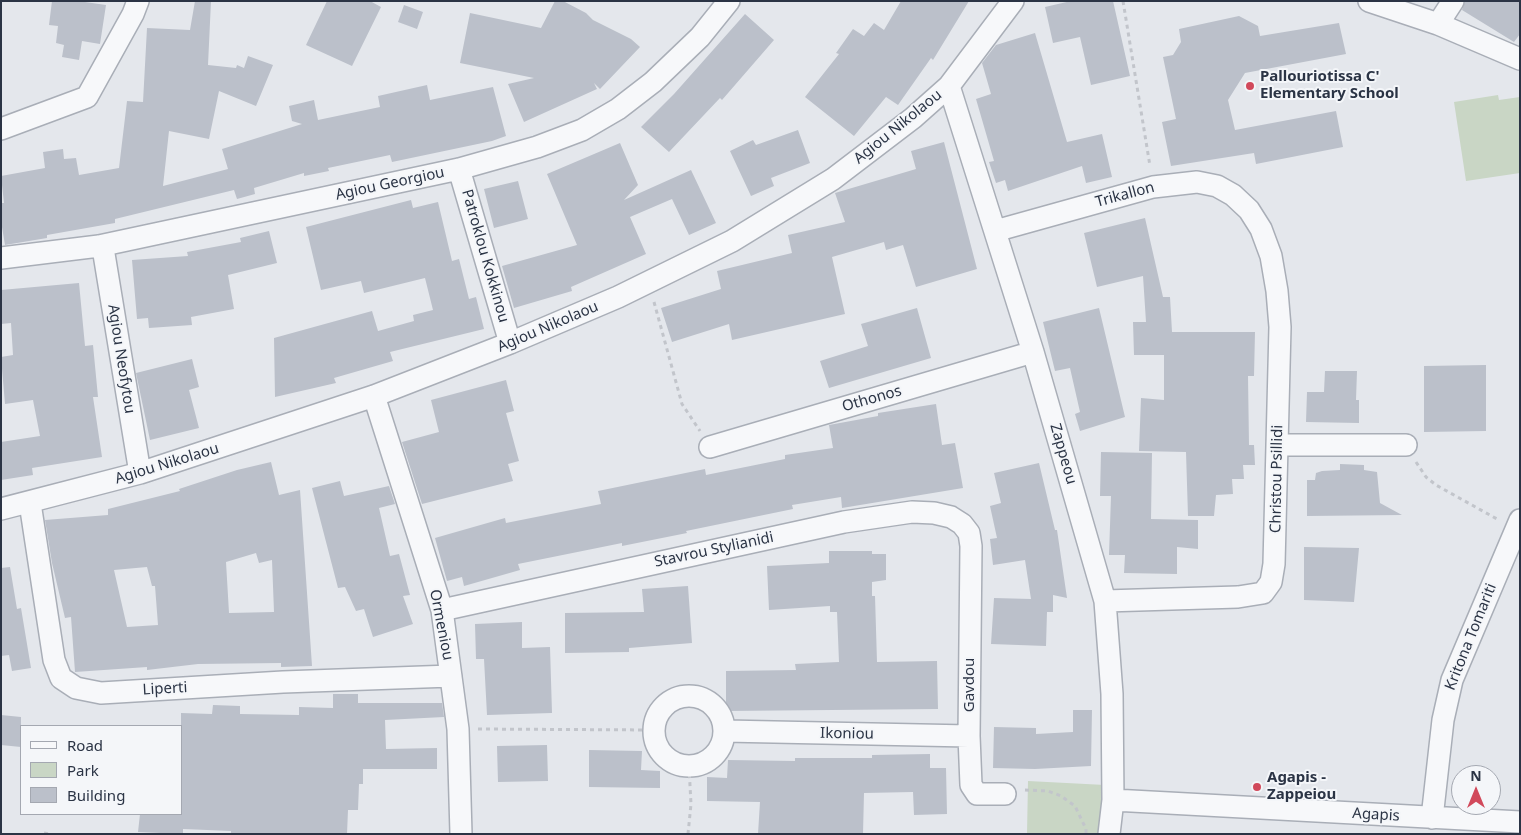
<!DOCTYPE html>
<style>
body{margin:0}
#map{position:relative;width:1521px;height:835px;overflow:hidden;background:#e4e7ec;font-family:"Noto Sans",sans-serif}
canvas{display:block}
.frame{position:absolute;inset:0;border:2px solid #2b3445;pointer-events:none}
.legend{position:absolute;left:20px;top:725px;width:162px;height:90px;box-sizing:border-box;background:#f4f6f9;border:1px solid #a4a8b1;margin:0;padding:6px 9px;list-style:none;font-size:15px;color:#2b3445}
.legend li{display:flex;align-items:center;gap:10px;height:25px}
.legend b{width:25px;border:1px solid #a4a8b1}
.north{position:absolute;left:1451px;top:765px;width:50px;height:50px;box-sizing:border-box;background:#f4f6f9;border:1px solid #a4a8b1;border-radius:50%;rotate:0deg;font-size:14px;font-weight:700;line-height:20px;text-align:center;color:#2b3445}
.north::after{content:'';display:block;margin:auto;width:18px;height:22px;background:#d1495b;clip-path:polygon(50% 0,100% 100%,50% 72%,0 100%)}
</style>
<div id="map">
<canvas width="1521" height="835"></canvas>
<div class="frame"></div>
<ul class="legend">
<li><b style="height:6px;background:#f7f8fa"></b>Road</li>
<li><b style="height:14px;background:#c9d6c5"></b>Park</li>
<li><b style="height:14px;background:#bbc0ca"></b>Building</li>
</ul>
<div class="north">N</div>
</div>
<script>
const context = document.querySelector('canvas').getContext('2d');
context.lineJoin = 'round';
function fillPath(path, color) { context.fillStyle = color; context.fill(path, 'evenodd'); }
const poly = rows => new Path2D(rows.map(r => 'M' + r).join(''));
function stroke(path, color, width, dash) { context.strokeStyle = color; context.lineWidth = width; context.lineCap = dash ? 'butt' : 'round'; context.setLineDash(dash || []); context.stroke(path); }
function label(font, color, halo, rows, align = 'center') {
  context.font = font + ' "Noto Sans",sans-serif'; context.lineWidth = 4; context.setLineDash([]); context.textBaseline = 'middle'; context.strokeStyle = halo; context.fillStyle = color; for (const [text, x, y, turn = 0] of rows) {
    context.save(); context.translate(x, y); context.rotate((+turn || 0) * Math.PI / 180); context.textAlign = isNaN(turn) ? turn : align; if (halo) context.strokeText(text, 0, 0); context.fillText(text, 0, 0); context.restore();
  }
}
fillPath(poly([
 [1498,95,1499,100,1520,97,1520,173,1466,181,1454,102],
 [1028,781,1105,785,1100,834,1027,834]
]), '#c9d6c5');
fillPath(poly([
 [52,1,78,1,106,5,100,44,82,41,79,60,62,57,64,45,56,43,58,26,49,25],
 [195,1,211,1,208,65,236,68,237,65,244,68,248,56,273,65,256,106,219,91,209,139,169,131,163,186,228,169,222,149,302,124,292,121,289,106,314,100,318,120,380,107,378,96,427,85,430,100,493,87,506,136,492,141,392,162,390,155,328,168,329,171,304,176,304,173,254,188,255,194,237,199,234,190,115,219,115,223,47,235,47,238,5,245,1,221,1,203,4,203,1,176,45,168,43,152,63,149,64,159,76,158,79,175,119,168,127,101,143,102,147,28,190,30],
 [327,1,370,1,381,7,352,66,306,45],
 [555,1,563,1,586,13,593,20,631,39,640,47,600,89,594,83,597,89,524,122,508,84,534,78,460,63,470,13,541,28],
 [901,1,969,1,933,60,931,58,898,105,886,97,854,136,805,97,839,54,836,53,853,29,864,36,874,23,884,30],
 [1071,1,1113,1,1130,76,1091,85,1080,37,1053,43,1045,7],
 [1465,1,1520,1,1520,34,1514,42,1462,10],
 [404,5,423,12,417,29,398,22],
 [745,14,774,40,722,100,720,98,669,152,641,127,674,94],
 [1239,16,1258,26,1260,36,1339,23,1346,54,1245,73,1228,100,1235,130,1336,111,1343,147,1256,164,1254,153,1171,166,1162,122,1176,119,1163,57,1173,55,1181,42,1179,29],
 [1035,33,1067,142,1102,134,1112,177,1086,183,1082,166,1008,191,1005,180,996,183,989,162,994,161,976,99,991,94,982,63,996,45],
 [798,130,810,163,771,178,774,186,751,196,730,151,753,140,756,145],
 [944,142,977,269,916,287,903,245,886,250,884,242,832,257,845,314,732,340,729,324,672,342,661,308,721,289,717,271,792,253,788,235,845,222,835,193,916,169,911,151],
 [620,143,638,185,624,200,691,170,716,223,689,235,672,199,630,217,646,254,571,287,572,291,514,308,502,266,577,245,547,174],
 [518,181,528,219,494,228,484,189],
 [411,200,413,208,438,202,452,261,459,259,469,299,476,297,484,329,390,352,393,361,334,378,336,383,275,397,274,338,372,311,378,331,414,321,413,315,433,310,425,278,364,293,361,281,321,290,306,227],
 [1145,218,1163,297,1170,297,1172,332,1255,332,1254,376,1248,376,1249,445,1254,445,1255,465,1243,465,1244,479,1232,479,1233,494,1216,495,1214,516,1188,516,1186,452,1139,451,1141,398,1164,400,1164,355,1134,355,1133,322,1146,322,1143,276,1097,287,1084,233],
 [269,231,277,263,228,275,234,309,191,317,192,325,149,328,148,318,137,319,132,260,188,256,187,252,241,242,240,238],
 [79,283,85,346,93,345,98,397,93,397,102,457,32,468,33,475,1,480,1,442,40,436,33,400,5,404,1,357,13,355,11,323,1,324,1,290],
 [917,308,931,358,829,388,820,361,868,346,861,324],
 [1099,308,1125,417,1080,431,1075,414,1080,412,1070,368,1055,371,1043,322],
 [192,359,199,387,189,390,199,428,150,440,136,373],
 [1486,365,1486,431,1424,432,1424,366],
 [1325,371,1357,371,1356,400,1359,400,1359,423,1306,422,1307,392,1324,392],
 [506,380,514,411,506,413,519,461,508,464,513,481,422,504,402,442,439,432,431,400],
 [936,404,942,445,955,443,963,488,842,508,841,497,792,505,793,509,686,531,687,533,622,546,622,543,518,564,520,570,464,586,462,577,447,581,435,538,505,518,506,523,601,504,598,491,705,469,706,475,785,459,785,455,833,448,829,425,878,416,878,413],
 [1101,452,1152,453,1151,519,1198,520,1198,549,1177,547,1177,574,1124,573,1125,555,1109,555,1111,496,1100,496],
 [271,462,279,495,300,490,312,666,281,667,281,663,198,664,147,670,147,667,75,672,71,617,65,618,52,563,45,520,108,515,108,509,180,491,179,489,237,470],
 [256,553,259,563,272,560,274,612,229,613,226,562],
 [147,567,152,586,155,586,158,625,127,627,114,570],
 [1039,463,1055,530,1057,530,1067,598,1053,595,1053,612,1047,612,1046,646,991,644,994,598,1031,599,1025,560,993,565,990,539,997,538,990,506,1001,503,994,473],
 [1340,464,1364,465,1364,470,1377,472,1380,503,1402,515,1307,516,1307,480,1315,480,1316,473,1322,471,1340,470],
 [340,481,344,496,389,486,395,504,379,508,390,556,399,554,410,595,403,596,413,624,373,637,364,609,356,611,345,587,338,588,312,488],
 [1304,547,1359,548,1354,602,1304,600],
 [829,551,872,551,872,554,886,554,886,580,872,582,872,596,875,596,877,662,937,661,938,709,726,711,726,671,796,670,795,664,839,662,837,612,830,612,830,606,769,610,767,566,829,563],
 [10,567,17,609,21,608,31,668,12,671,9,655,1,656,1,568],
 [688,586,692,643,629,648,629,652,565,653,565,613,644,612,642,589],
 [522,622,522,648,550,647,552,713,487,715,484,659,476,659,475,624],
 [333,694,358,694,358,703,442,703,444,717,385,720,386,749,437,748,437,769,363,769,363,784,359,784,358,810,348,810,347,834,231,834,231,831,183,829,183,834,138,832,140,814,181,814,181,713,212,714,213,705,240,706,240,714,299,715,299,707,333,708],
 [1073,710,1092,710,1091,766,1035,769,993,768,994,727,1036,728,1036,734,1073,732],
 [1,715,21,717,21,747,1,745],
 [547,745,548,781,498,782,497,746],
 [589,750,642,751,641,770,660,771,660,788,589,787],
 [930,754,930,768,946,768,947,814,914,815,913,792,864,793,863,834,758,834,760,802,707,801,707,777,727,778,728,760,795,761,795,758,872,758,872,755]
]), '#bbc0ca');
const street = poly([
 [1369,1,1438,24,1520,59],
 [1438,24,1453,1],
 [949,86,1033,352,1105,601,1112,694,1113,800,1109,834],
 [1,129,87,97,133,14,138,1],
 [459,169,510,343],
 [995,231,1153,187,1197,182,1217,186,1233,195,1249,210,1261,229,1271,256,1277,291,1280,327,1274,564,1271,582,1263,593,1238,597,1105,601],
 [99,246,104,254,140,473],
 [1,258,99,246,459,169,537,147,582,130,618,109,653,82,700,37,729,1],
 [374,396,442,610,458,729,461,834],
 [1278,445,1406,445],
 [710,447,1033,352],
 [30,503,54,660,61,678,76,688,101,693,283,682,451,676],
 [1,509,140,473,374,396,510,343,618,297,732,241,833,179,913,118,949,86,1013,1],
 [442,610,844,522,912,512,934,513,951,517,962,524,969,533,971,546,969,736,971,785,977,794,1005,794],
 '654 731a35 35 0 1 1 70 0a35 35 0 1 1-70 0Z',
 [725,731,969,736],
 [1113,800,1520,822],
 [1432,818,1443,720,1452,680,1520,520]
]);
stroke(street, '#a9aeb7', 24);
stroke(poly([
 [1123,1,1150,166],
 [654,302,682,404,700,431],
 [1416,462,1426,477,1436,485,1497,519],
 [478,729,653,730],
 [1025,790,1048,791,1061,796,1075,806,1086,829,1086,834],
 [44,833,49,834],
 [688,834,691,804,689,767]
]), '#c2c5cb', 3, [4, 4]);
stroke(street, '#f7f8fa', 21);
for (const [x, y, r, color] of [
 [1250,86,5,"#d1495b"],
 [1257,787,5,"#d1495b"]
]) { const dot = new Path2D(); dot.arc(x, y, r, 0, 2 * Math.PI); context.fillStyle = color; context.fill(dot); stroke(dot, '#f4f6f9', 2); }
label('bold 15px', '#2b3445', '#f4f6f9', [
 ["Pallouriotissa C'",1260,77],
 ["Elementary School",1260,94],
 ["Agapis -",1267,778],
 ["Zappeiou",1267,795]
], 'left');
label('15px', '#2b3445', '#f4f6f9', [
 ["Agiou Nikolaou",898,127,-39],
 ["Agiou Georgiou",390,184,-12],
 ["Trikallon",1125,195,-15],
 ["Patroklou Kokkinou",485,256,74],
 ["Agiou Nikolaou",548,327,-23],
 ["Agiou Neofytou",121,359,81],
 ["Othonos",872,399,-16],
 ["Zappeou",1063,454,74],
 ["Agiou Nikolaou",167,464,-17],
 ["Christou Psillidi",1277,479,-89],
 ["Stavrou Stylianidi",714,550,-12],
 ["Ormeniou",441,625,79],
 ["Kritona Tomariti",1471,637,-68],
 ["Gavdou",970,685,-90],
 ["Liperti",165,689,-3],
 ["Ikoniou",847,734,1],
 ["Agapis",1376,815,3]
]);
</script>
